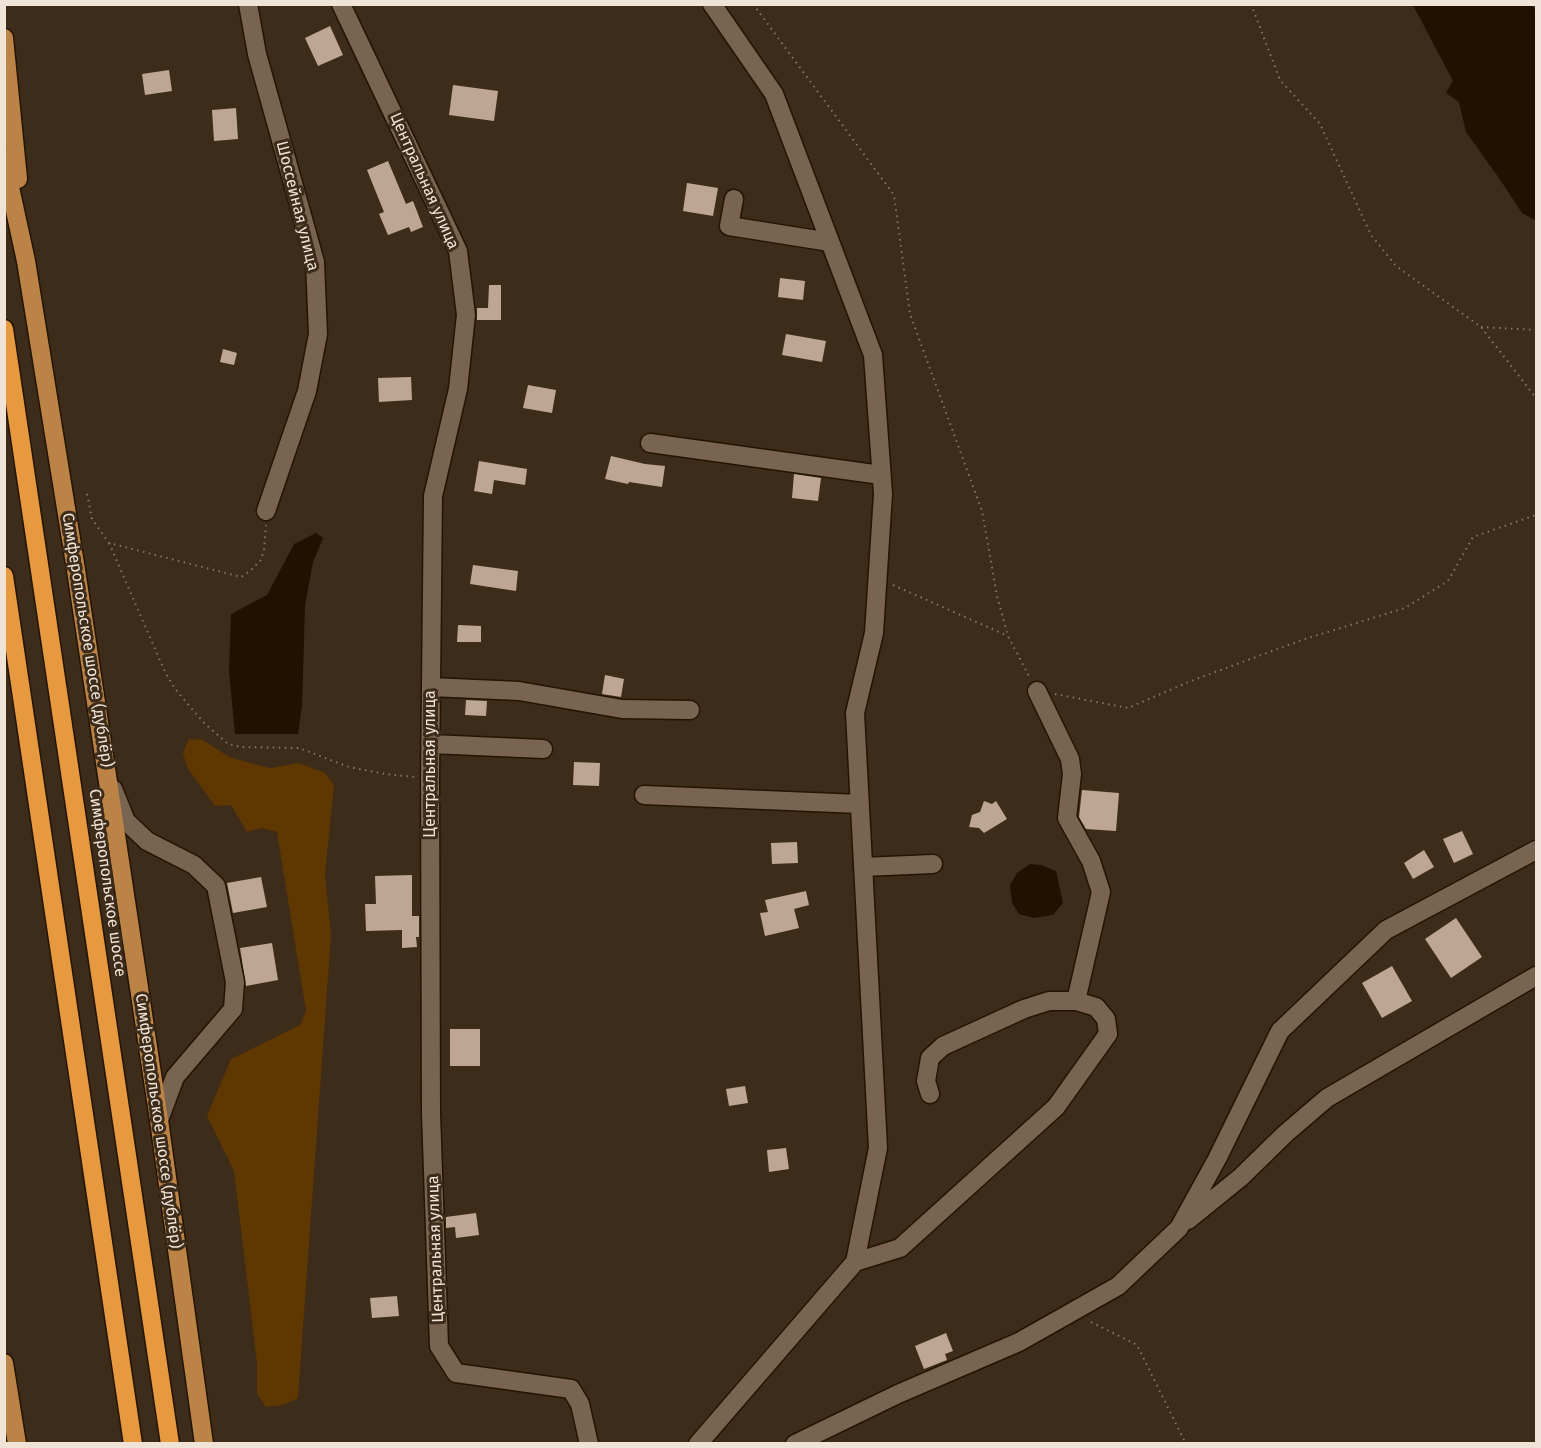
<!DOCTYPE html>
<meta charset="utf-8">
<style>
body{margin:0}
#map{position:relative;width:1541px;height:1448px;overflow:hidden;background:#3e2c1a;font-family:"Fira Sans",sans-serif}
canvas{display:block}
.frame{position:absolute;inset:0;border:6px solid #f0e4d9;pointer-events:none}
</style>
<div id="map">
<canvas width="1541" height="1448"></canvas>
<div class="frame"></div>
</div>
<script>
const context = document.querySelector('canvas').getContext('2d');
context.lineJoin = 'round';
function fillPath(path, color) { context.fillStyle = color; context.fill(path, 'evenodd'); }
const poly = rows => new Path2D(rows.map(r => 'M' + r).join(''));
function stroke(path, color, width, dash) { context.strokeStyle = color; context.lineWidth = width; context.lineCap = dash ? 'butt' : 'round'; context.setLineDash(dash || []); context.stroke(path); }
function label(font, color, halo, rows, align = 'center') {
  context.font = font + ' "Fira Sans",sans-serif'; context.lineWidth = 6; context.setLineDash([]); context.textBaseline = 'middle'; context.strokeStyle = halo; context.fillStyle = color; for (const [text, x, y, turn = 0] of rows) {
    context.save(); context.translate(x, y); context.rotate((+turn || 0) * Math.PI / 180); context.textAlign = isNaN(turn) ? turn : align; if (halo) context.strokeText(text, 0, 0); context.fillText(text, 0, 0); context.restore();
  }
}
fillPath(poly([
 [189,739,203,740,229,757,257,765,271,768,299,763,325,773,334,785,325,874,331,935,298,1398,283,1405,266,1407,257,1394,257,1363,234,1171,207,1116,231,1059,300,1025,306,1011,277,832,262,828,247,832,231,805,215,806,187,767,183,753]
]), '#5f3701');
fillPath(poly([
 [1413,5,1532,5,1536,11,1536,221,1522,213,1501,181,1466,132,1459,102,1446,93,1453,81],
 [316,533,323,538,313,562,305,606,302,706,298,734,235,734,229,671,231,614,267,595,294,544],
 [1030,864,1041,865,1056,871,1063,903,1053,915,1034,918,1019,914,1012,903,1010,885,1017,873]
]), '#221000');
fillPath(poly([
 [330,26,343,55,318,66,305,38],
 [169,70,172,91,145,95,142,74],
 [453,85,498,91,494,121,449,115],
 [236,108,238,139,214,141,212,110],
 [388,161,406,204,413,201,423,227,411,232,409,227,388,235,379,214,384,212,367,170],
 [687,183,718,188,713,216,683,211],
 [780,278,805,281,803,300,778,297],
 [489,285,501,285,501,320,477,320,477,308,488,308],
 [786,334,826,341,822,362,782,355],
 [223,349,237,353,234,365,220,362],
 [411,377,412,400,379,402,378,378],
 [528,385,556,390,552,413,523,408],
 [611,456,645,464,665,466,662,487,629,482,628,484,605,479],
 [479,461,527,469,525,485,494,480,492,494,474,491],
 [794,474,821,478,818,501,792,498],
 [473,565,518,571,516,591,470,584],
 [458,625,481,626,481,642,457,642],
 [605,675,624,679,621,697,602,694],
 [466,700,487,701,486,716,465,715],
 [574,762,600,763,599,786,573,785],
 [1082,790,1119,793,1116,831,1086,829,1079,817],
 [984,801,992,804,996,801,1007,819,984,833,979,828,969,827,972,815,980,812],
 [1462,831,1473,854,1454,863,1443,839],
 [797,842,798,863,772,864,771,843],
 [1424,850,1434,867,1413,879,1404,863],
 [412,875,412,916,419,916,419,937,416,937,417,947,402,948,402,930,366,931,365,904,376,904,375,876],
 [261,877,267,907,233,913,227,883],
 [806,891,809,905,794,909,799,928,765,936,760,913,768,912,765,900],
 [1456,918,1482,957,1451,978,1425,939],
 [272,943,278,980,246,986,240,948],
 [1392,966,1412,1001,1382,1018,1362,983],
 [450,1029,480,1029,480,1066,450,1066],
 [745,1086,748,1103,729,1106,726,1089],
 [786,1148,789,1169,769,1172,767,1150],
 [476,1213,479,1235,456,1238,455,1227,446,1228,446,1217],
 [397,1296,399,1316,372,1318,370,1298],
 [946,1333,953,1351,945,1354,947,1360,924,1369,915,1346]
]), '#bda792');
const minor = poly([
 [248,4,257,54,315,262,318,334,307,391,266,511],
 [341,4,458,251,466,315,458,389,433,496,430,779,431,1113,439,1346,456,1373,571,1389,580,1404,589,1444],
 [734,199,729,226,830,242],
 [650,443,881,475],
 [431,687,519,691,622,709,690,710],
 [431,744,543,749],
 [113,789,126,821,147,841,194,865,216,886,235,982,233,1009,175,1077,159,1120],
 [644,795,860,804],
 [863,867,933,864],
 [930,1094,926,1081,930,1058,943,1046,1024,1009,1049,1001,1076,1001],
 [1188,1220,1241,1177,1285,1134,1327,1098,1536,976],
 [855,1262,900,1248,1056,1107,1108,1034,1106,1019,1096,1007,1076,1001,1101,892,1091,861,1067,818,1072,774,1070,759,1037,691],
 [698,1444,855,1262,878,1148,855,713,874,633,883,494,873,355,774,94,712,4],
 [795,1444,898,1394,1019,1342,1118,1286,1179,1228,1217,1159,1280,1031,1386,930,1536,850]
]);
const major = poly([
 [4,38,18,179],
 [4,160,26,261,76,570,159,1120,204,1444],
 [4,1363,17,1444]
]);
const highway = poly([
 [4,329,170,1444],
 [4,576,133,1444]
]);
stroke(minor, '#241403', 21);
stroke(major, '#241403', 21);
stroke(highway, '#241403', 21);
stroke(poly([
 [753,4,894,195,910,314,982,511,997,596,1008,636,1030,678],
 [1251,4,1280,80,1320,124,1371,235,1396,266,1481,327,1536,398],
 [1481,327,1536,330],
 [87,494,92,519,109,543,241,577,250,571,261,560,264,550,266,525],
 [109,543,165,672,175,689,204,723,228,744,242,747,299,748,349,767,385,774,415,777],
 [893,585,1008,636],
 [1055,694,1128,708,1191,681,1302,640,1405,608,1448,581,1473,537,1536,515],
 [1091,1322,1137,1345,1186,1444]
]), '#867667', 2, [1.5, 4.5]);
stroke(minor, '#786450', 18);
stroke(major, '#bb8446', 18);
stroke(highway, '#e79940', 18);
label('16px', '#f0e4d9', '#3e2c1a', [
 ["Центральная улица",424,181,66],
 ["Шоссейная улица",297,206,76],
 ["Симферопольское шоссе (дублёр)",87,640,81],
 ["Центральная улица",431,764,-90],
 ["Симферопольское шоссе",107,883,82],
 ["Симферопольское шоссе (дублёр)",158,1121,82],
 ["Центральная улица",436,1249,-92]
]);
</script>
